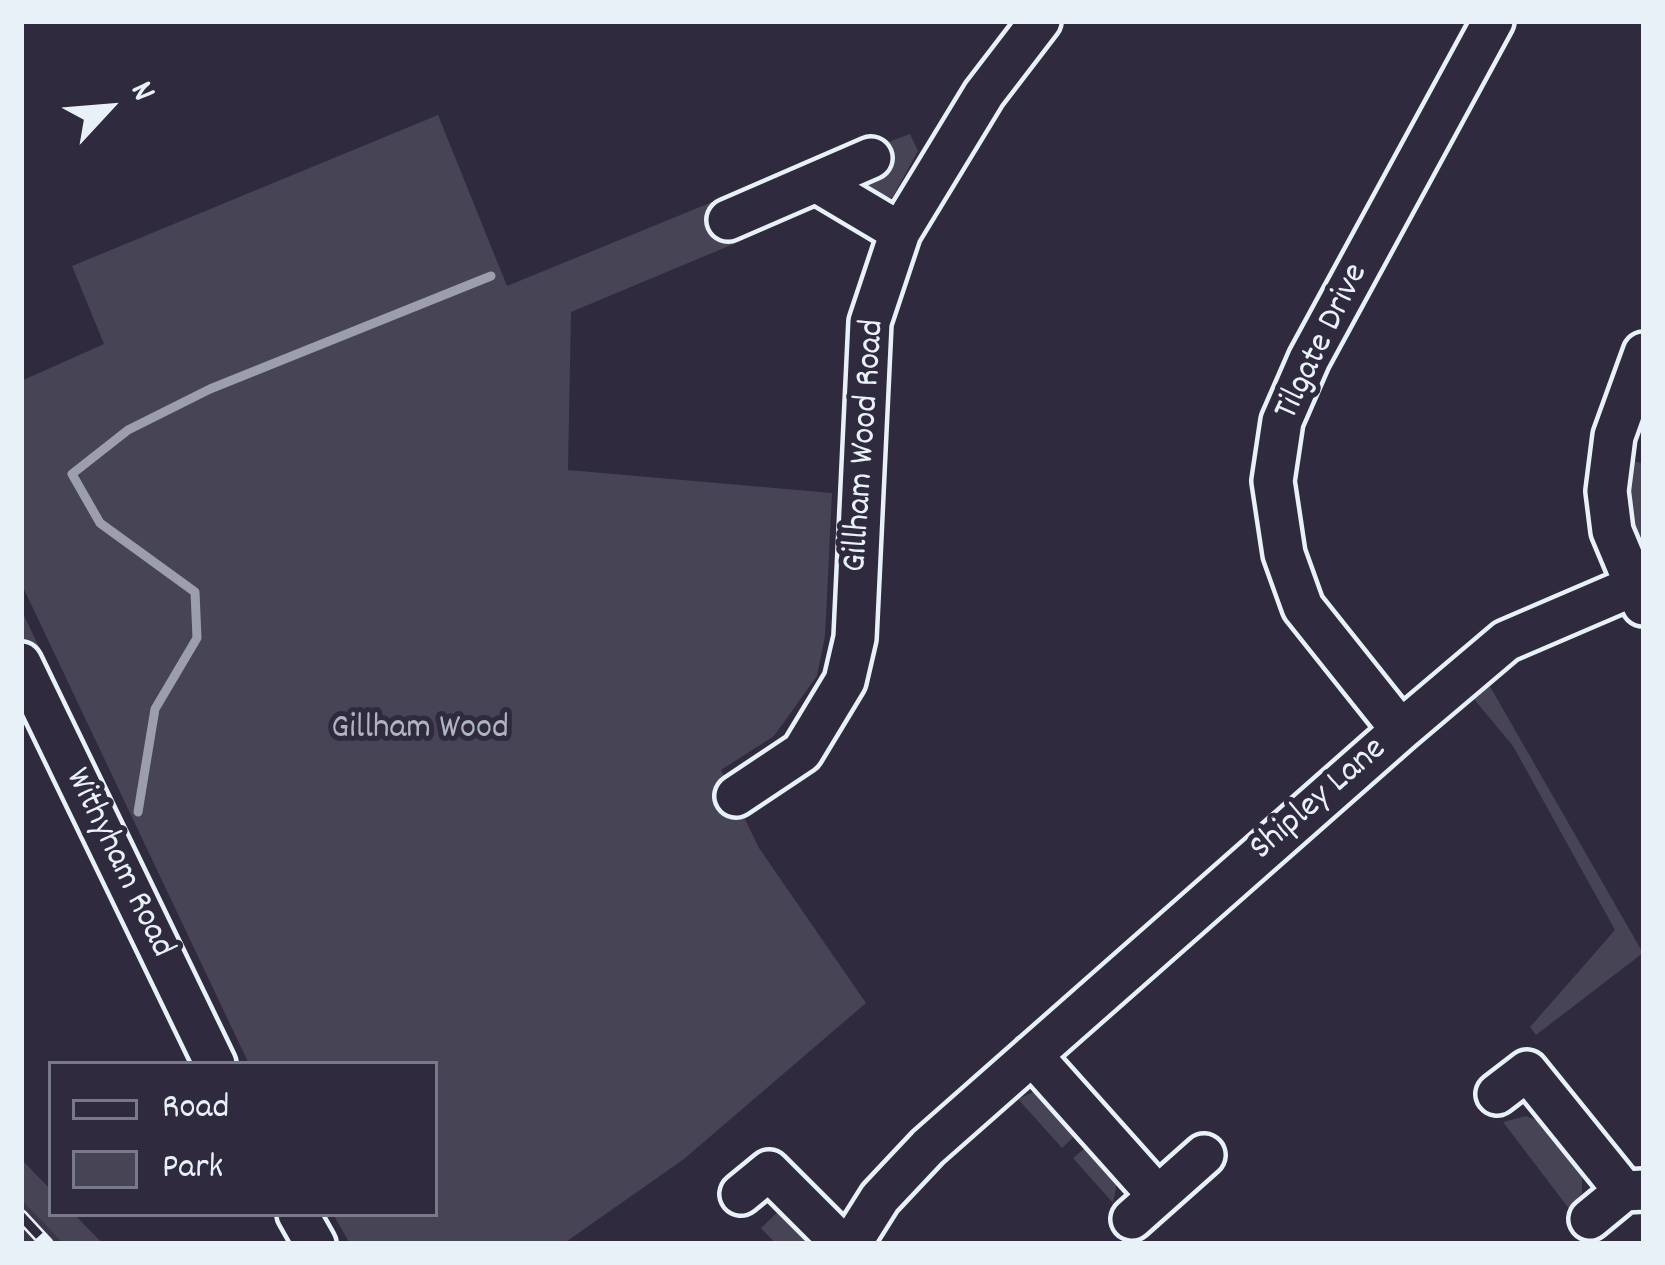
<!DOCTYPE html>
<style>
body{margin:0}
#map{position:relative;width:1665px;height:1265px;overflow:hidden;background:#2f2a3d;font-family:Dekko,sans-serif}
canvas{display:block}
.frame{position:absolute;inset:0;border:24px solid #e8f1f8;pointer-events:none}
.legend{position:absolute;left:48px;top:1061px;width:390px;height:156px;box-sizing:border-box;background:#2f2a3d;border:3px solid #797a88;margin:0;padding:15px 21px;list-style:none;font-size:36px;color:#e8f1f8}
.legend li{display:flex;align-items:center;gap:24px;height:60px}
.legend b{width:60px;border:3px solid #797a88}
.north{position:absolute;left:48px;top:48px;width:120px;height:120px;-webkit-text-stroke:9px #2f2a3d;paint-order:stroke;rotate:64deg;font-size:33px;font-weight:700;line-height:48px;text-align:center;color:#e8f1f8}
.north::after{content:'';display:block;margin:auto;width:42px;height:54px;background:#e8f1f8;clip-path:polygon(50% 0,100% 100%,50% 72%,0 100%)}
</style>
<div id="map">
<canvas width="1665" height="1265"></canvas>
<div class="frame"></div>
<ul class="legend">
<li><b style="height:15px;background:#2f2a3d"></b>Road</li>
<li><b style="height:33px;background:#464455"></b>Park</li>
</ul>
<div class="north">N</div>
</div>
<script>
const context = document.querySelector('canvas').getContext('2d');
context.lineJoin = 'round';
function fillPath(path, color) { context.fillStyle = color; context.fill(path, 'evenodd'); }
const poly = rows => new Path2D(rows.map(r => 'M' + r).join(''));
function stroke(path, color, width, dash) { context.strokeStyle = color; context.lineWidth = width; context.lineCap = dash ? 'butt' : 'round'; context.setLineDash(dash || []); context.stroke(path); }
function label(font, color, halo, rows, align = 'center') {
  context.font = font + ' Dekko,sans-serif'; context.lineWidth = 10; context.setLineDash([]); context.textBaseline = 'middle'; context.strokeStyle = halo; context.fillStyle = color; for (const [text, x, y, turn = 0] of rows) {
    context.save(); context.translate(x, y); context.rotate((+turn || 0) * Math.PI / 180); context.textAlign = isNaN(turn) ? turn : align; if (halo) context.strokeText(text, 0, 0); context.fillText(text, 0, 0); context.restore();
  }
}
fillPath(poly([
 [21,1159,51,1190,51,1214,74,1214,103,1244,21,1244]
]), '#3b3749');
fillPath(poly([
 [438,115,507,286,717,200,736,243,571,312,568,470,832,493,825,636,817,676,774,736,721,770,759,848,866,1003,684,1159,563,1244,350,1244,333,1214,435,1214,435,1064,249,1064,21,583,21,381,104,344,72,266],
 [910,134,918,151,892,198,880,194,874,201,866,190,875,147],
 [1627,459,1644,464,1644,557,1622,521],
 [21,609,206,1001,237,1064,230,1064,144,893,21,632],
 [1488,683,1643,953,1536,1035,1530,1027,1615,930,1513,746,1473,698],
 [1038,1090,1081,1130,1062,1148,1018,1099],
 [1526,1116,1551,1125,1567,1142,1582,1170,1582,1193,1570,1210,1503,1122],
 [1092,1142,1118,1178,1113,1203,1073,1158],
 [21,1159,51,1190,51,1214,74,1214,103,1244,64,1244,21,1199],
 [781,1209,821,1244,776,1244,761,1228]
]), '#464455');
stroke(poly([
 [138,812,155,709,197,638,195,592,100,523,72,474,128,430,210,389,491,276]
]), '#9c9fab', 9);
const minor = poly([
 [816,182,900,232],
 [728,220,871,158],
 [1643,605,1612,531,1607,491,1614,436,1644,353],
 [21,663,215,1064],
 [1401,730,1303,607,1284,554,1273,481,1282,421,1309,359,1493,21],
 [736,796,802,752,845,681,855,638,870,322,900,232,984,94,1040,21],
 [1032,1055,1158,1196],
 [1497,1094,1527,1071,1624,1191,1644,1190],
 [741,1194,769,1171,842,1244],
 [298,1214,315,1244],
 [1132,1219,1204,1155],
 [1590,1219,1624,1191],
 [851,1244,880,1198,928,1147,1401,730,1506,641,1634,586]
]);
stroke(minor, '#e8f1f8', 48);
stroke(minor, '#2f2a3d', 39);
const rail = poly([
 [21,1216,47,1244]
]);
stroke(rail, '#e8f1f8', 14);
stroke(rail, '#2f2a3d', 9, [27]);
label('36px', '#e8f1f8', '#2f2a3d', [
 ["Tilgate Drive",1324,343,-64],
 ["Gillham Wood Road",867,446,-86],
 ["Shipley Lane",1320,801,-41],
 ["Withyham Road",117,864,64]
]);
label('36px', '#afb4bf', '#2f2a3d', [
 ["Gillham Wood",420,731]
]);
</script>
